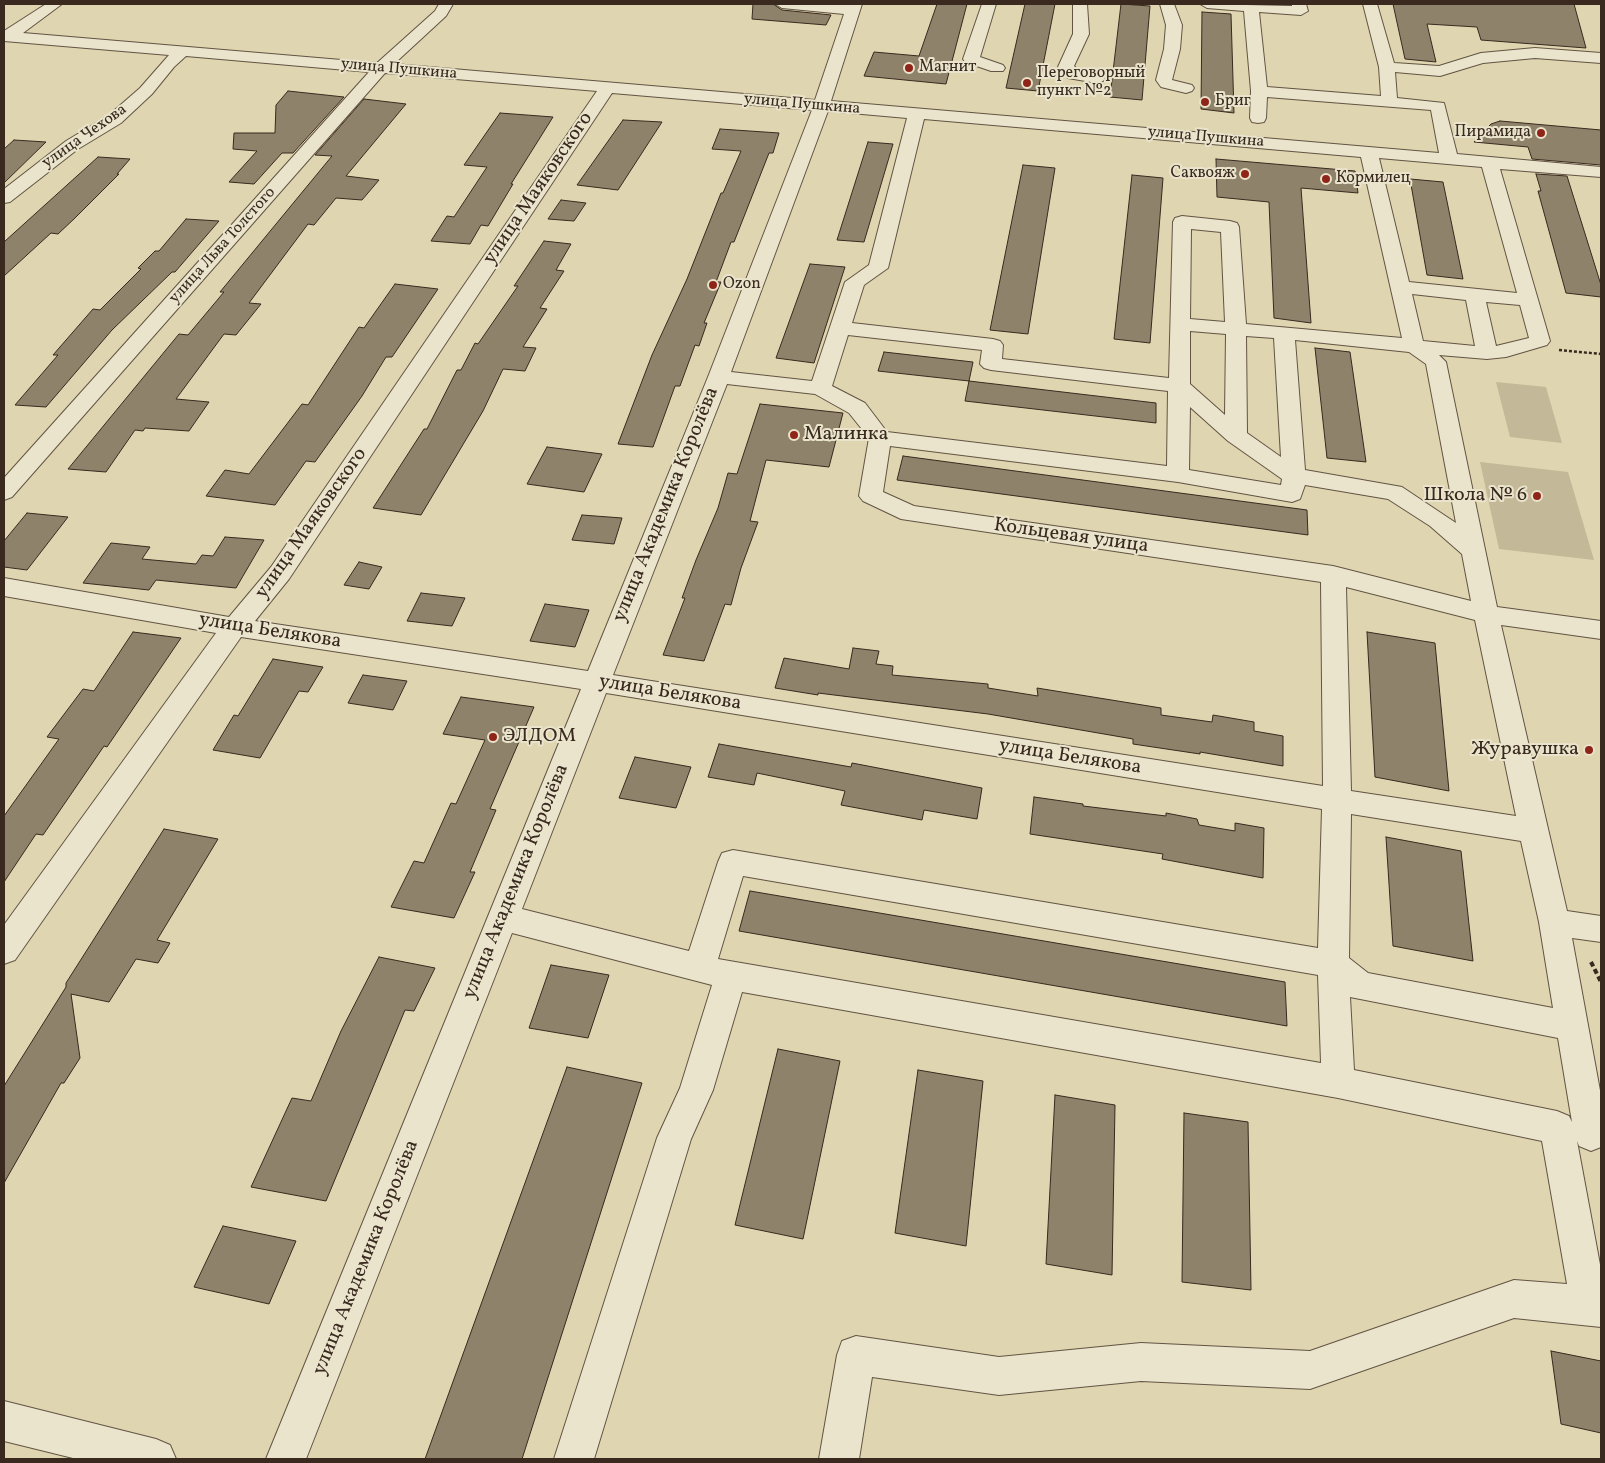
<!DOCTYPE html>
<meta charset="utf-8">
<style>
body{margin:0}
#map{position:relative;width:1605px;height:1463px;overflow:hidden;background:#dfd5b0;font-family:Vollkorn,serif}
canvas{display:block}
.frame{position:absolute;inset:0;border:5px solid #39291f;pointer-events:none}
</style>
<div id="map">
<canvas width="1605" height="1463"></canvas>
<div class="frame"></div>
</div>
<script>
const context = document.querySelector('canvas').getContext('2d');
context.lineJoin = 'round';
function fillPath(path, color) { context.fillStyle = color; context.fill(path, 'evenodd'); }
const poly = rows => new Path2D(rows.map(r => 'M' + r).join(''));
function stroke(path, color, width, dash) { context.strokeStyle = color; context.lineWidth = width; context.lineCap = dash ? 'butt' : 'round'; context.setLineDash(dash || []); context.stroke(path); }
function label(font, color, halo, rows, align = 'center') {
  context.font = font + ' Vollkorn,serif'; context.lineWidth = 4; context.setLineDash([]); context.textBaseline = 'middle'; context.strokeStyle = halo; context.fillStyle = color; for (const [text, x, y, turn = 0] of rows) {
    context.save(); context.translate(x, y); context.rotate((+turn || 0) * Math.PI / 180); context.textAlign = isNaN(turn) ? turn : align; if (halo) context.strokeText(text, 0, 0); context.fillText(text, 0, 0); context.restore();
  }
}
fillPath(poly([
 [1496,382,1546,387,1562,443,1510,437],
 [1480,462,1568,472,1594,560,1499,549]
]), '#c3b897');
const building = poly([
 [753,4,773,4,782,10,831,15,826,25,752,19,753,4],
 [937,4,967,4,946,84,864,76,874,52,919,56,937,4],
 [1025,4,1055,4,1038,91,1006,88,1025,4],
 [1121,4,1150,6,1142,100,1110,97,1121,4],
 [1393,4,1574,4,1586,48,1481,40,1477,27,1427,24,1436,62,1405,59,1393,4],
 [1202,12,1231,14,1234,113,1201,109,1202,12],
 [288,91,344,97,293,153,282,153,254,184,229,182,257,151,233,149,234,133,275,133,276,105,288,91],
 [364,99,406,104,346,176,379,180,362,200,336,198,314,225,308,224,249,303,261,304,236,335,224,334,176,399,209,402,189,431,145,428,143,431,135,430,106,472,68,469,179,334,188,335,224,292,220,292,332,156,315,155,364,99],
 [500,113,553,117,511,184,513,184,488,226,481,225,470,244,431,241,447,216,454,217,487,167,464,165,500,113],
 [623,120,662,122,618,190,577,185,623,120],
 [1500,121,1601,130,1601,165,1532,159,1528,147,1474,142,1491,124,1500,121],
 [720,129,779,133,773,153,769,153,734,242,731,242,716,282,721,282,704,323,707,323,699,346,695,345,680,386,675,386,653,447,618,444,652,355,687,279,721,193,723,193,741,151,712,149,720,129],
 [14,140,46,142,4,183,4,149,14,140],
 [868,142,893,144,864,242,837,240,868,142],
 [98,157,130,159,117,174,119,174,75,218,58,234,51,233,4,276,4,242,98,157],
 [1216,159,1355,171,1358,193,1301,188,1311,323,1274,318,1269,202,1217,197,1216,159],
 [1023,165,1055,168,1028,334,990,330,1023,165],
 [1536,174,1567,176,1601,285,1601,297,1566,293,1538,191,1541,191,1536,174],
 [1132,175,1163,178,1150,343,1114,339,1132,175],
 [1410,179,1443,182,1463,279,1427,275,1410,179],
 [561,200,586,203,574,221,548,219,561,200],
 [186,219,219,221,175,272,172,272,112,330,46,407,15,405,58,355,53,355,93,309,100,310,141,269,138,268,155,251,159,251,186,219],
 [544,241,571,244,556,270,564,271,540,308,547,309,523,347,536,348,525,371,503,369,483,411,421,515,373,508,424,429,427,429,457,370,461,370,475,343,478,344,518,286,514,286,544,241],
 [810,264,845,267,814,363,776,358,810,264],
 [395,284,438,289,392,357,386,357,362,396,315,462,306,461,275,505,206,496,225,470,249,474,302,404,308,405,359,327,364,328,395,284],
 [1315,348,1350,352,1366,462,1327,458,1315,348],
 [884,352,973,362,969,381,878,371,884,352],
 [969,381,1156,403,1156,423,965,401,969,381],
 [760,404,843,413,829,467,766,460,750,521,758,522,741,568,731,605,725,604,704,661,663,655,685,598,682,598,696,560,718,508,728,473,737,474,760,404],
 [547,447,602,454,584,492,527,484,547,447],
 [903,456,1307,510,1308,535,897,480,903,456],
 [27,513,68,517,27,570,4,567,4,541,27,513],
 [582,515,622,518,614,544,572,540,582,515],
 [225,537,264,540,236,588,156,580,149,590,83,583,111,543,150,547,142,559,196,564,202,555,213,556,225,537],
 [359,562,382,567,369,589,344,585,359,562],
 [421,593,465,598,452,626,407,621,421,593],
 [545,604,589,610,575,647,530,641,545,604],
 [133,632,181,638,107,747,104,746,43,835,36,834,4,882,4,816,59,739,47,737,83,689,94,691,133,632],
 [1367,632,1435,643,1449,791,1375,777,1367,632],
 [853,648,879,651,876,664,893,666,892,675,988,684,988,688,1038,696,1037,688,1161,708,1161,715,1212,722,1213,715,1254,722,1254,731,1283,736,1283,766,1200,752,1200,754,1133,744,1133,739,988,714,818,693,818,695,775,688,784,658,849,669,853,648],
 [273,659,323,667,308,692,299,691,260,758,213,750,234,715,238,716,273,659],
 [363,675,407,681,393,710,348,703,363,675],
 [461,697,534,707,490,809,496,810,470,872,475,872,454,918,391,907,414,861,424,863,451,803,456,804,485,740,443,734,461,697],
 [719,744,851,767,852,763,982,788,977,819,924,810,922,820,841,805,845,791,757,773,754,785,708,777,719,744],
 [635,757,691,767,676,808,619,798,635,757],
 [1034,797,1083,804,1083,806,1166,816,1166,813,1197,819,1199,825,1235,831,1235,823,1264,828,1263,878,1162,859,1163,854,1030,834,1034,797],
 [164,829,218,839,157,940,170,943,158,963,136,959,109,1002,71,994,80,1058,64,1083,61,1083,4,1183,4,1086,66,987,66,983,164,829],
 [1386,837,1461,851,1473,961,1393,946,1386,837],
 [750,891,1285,982,1287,1026,739,931,750,891],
 [379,957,435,968,414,1011,405,1010,326,1201,251,1187,292,1098,311,1101,341,1031,379,957],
 [551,965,609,975,588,1038,529,1028,551,965],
 [778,1049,840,1061,803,1239,735,1225,778,1049],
 [567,1067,642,1083,522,1459,425,1459,567,1067],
 [918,1070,983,1081,966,1246,895,1233,918,1070],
 [1055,1095,1115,1105,1112,1275,1046,1264,1055,1095],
 [1184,1113,1248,1122,1251,1290,1182,1282,1184,1113],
 [223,1226,296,1241,269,1304,194,1287,223,1226],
 [1551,1351,1601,1361,1601,1433,1561,1424,1551,1351]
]);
fillPath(building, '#8f826a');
stroke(building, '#39291f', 1);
const minor = poly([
 [46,4,62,4,23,33,377,63,435,11,439,4,453,4,446,16,394,64,815,100,844,14,782,8,775,4,862,4,831,101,1439,153,1431,110,1267,97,1266,118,1264,122,1258,123,1252,122,1250,118,1251,91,1244,11,1207,8,1200,4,1292,6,1292,4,1306,4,1308,11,1301,15,1259,12,1267,87,1381,96,1379,67,1363,4,1377,4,1394,63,1439,66,1481,53,1535,48,1601,53,1601,63,1535,58,1483,63,1440,76,1395,72,1397,98,1444,103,1457,154,1601,167,1601,177,1500,169,1550,341,1547,345,1506,357,1487,359,1439,355,1446,362,1497,607,1601,621,1601,639,1501,625,1567,911,1601,916,1601,942,1572,938,1601,1096,1601,1147,1591,1151,1579,1146,1577,1141,1601,1270,1601,1327,1514,1318,1310,1389,1141,1381,999,1395,872,1377,859,1459,819,1459,837,1355,842,1341,856,1336,999,1357,1141,1343,1310,1351,1514,1280,1567,1284,1542,1141,1338,1098,742,992,713,1090,691,1139,594,1459,554,1459,657,1138,680,1088,712,985,512,933,306,1459,266,1459,581,689,241,637,15,960,4,964,4,925,216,633,4,596,4,578,229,617,271,567,597,91,385,73,12,497,4,500,4,478,369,72,186,56,174,67,152,94,121,123,78,149,10,202,4,203,4,189,66,141,109,115,140,88,169,55,4,41,4,31,46,4],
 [612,93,812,110,708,377,588,671,255,621,289,579,612,93],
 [828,111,907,118,869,265,845,282,812,381,731,372,828,111],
 [924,119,1361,157,1402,338,1246,324,1239,227,1237,223,1230,221,1182,216,1175,218,1173,222,1169,378,1002,359,1003,345,1000,341,993,339,852,323,864,285,888,268,924,119],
 [1379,158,1482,167,1517,293,1409,282,1379,158],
 [1191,229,1221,232,1225,322,1190,319,1191,229],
 [1412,294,1466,300,1475,346,1423,341,1412,294],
 [1486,302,1520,305,1529,338,1496,346,1486,302],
 [1190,331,1226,334,1225,415,1190,384,1190,331],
 [848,335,982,350,980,364,984,368,991,370,1168,391,1167,466,887,432,865,403,832,386,848,335],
 [1246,336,1274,338,1281,457,1247,433,1246,336],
 [1295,340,1409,352,1426,364,1456,523,1402,487,1305,470,1295,340],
 [727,384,815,394,849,413,869,438,859,496,863,501,901,519,1321,582,1323,786,613,675,727,384],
 [1190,407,1228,441,1282,479,1281,485,1189,470,1190,407],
 [890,446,1178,482,1292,502,1300,499,1305,485,1388,499,1430,526,1462,554,1471,601,1333,566,914,506,883,492,890,446],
 [1346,587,1475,620,1516,816,1351,791,1346,587],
 [606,693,1322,809,1318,948,733,850,722,853,718,862,689,951,522,909,606,693],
 [1351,814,1521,841,1539,922,1553,1008,1368,973,1349,958,1351,814],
 [743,876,1318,975,1321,1063,718,959,743,876],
 [1350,997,1558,1038,1572,1122,1569,1116,1557,1111,1354,1070,1350,997],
 [982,4,996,4,980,57,1003,65,1005,68,1003,71,991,71,965,62,963,59,982,4],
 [1073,4,1087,4,1089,34,1074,66,1079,71,1103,75,1105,78,1103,81,1097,83,1068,78,1058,67,1073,34,1073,4],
 [1160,4,1174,4,1182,25,1180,49,1172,80,1192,85,1194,88,1192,91,1186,93,1161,87,1156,80,1164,49,1166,25,1160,4],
 [4,1401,156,1439,170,1445,176,1459,77,1459,4,1441,4,1401]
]);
stroke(minor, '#625443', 2);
stroke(poly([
 [1559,350,1601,354]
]), '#39291f', 2.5, [3, 2]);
stroke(poly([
 [1591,962,1601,982]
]), '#39291f', 4, [5, 3]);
fillPath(minor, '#eae4cc');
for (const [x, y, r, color] of [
 [909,68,5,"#8f2418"],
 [1027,83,5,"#8f2418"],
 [1205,102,5,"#8f2418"],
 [1541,133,5,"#8f2418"],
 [1245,174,5,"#8f2418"],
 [1326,179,5,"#8f2418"],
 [713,285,5,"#8f2418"],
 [794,435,5,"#8f2418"],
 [1537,496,5,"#8f2418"],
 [493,737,5,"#8f2418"],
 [1589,750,5,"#8f2418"]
]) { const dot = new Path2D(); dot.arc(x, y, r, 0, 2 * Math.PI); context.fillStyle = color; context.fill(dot); stroke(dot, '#eae4cc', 2); }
label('16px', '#39291f', '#eae4cc', [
 ["Магнит",919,68],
 ["Переговорный",1037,74],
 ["пункт №2",1037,92],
 ["Бриг",1215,102],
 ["Пирамида",1531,133,"right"],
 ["Саквояж",1235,174,"right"],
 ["Кормилец",1336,179],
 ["Ozon",723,285]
], 'left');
label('16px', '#39291f', '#eae4cc', [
 ["улица Пушкина",399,70,5],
 ["улица Пушкина",802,105,5],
 ["улица Чехова",85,137,-35],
 ["улица Пушкина",1206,138,5],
 ["улица Льва Толстого",223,246,-48]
]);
label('20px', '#39291f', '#eae4cc', [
 ["улица Маяковского",539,189,-56],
 ["улица Академика Королёва",667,505,-68],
 ["улица Маяковского",312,524,-55],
 ["Кольцевая улица",1071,537,8],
 ["улица Белякова",270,632,9],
 ["улица Белякова",670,694,9],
 ["улица Белякова",1070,758,9],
 ["улица Академика Королёва",517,882,-68],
 ["улица Академика Королёва",367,1258,-68]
]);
label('20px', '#39291f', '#eae4cc', [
 ["Малинка",804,435],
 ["Школа № 6",1527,496,"right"],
 ["ЭЛДОМ",503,737],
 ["Журавушка",1579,750,"right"]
], 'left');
</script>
